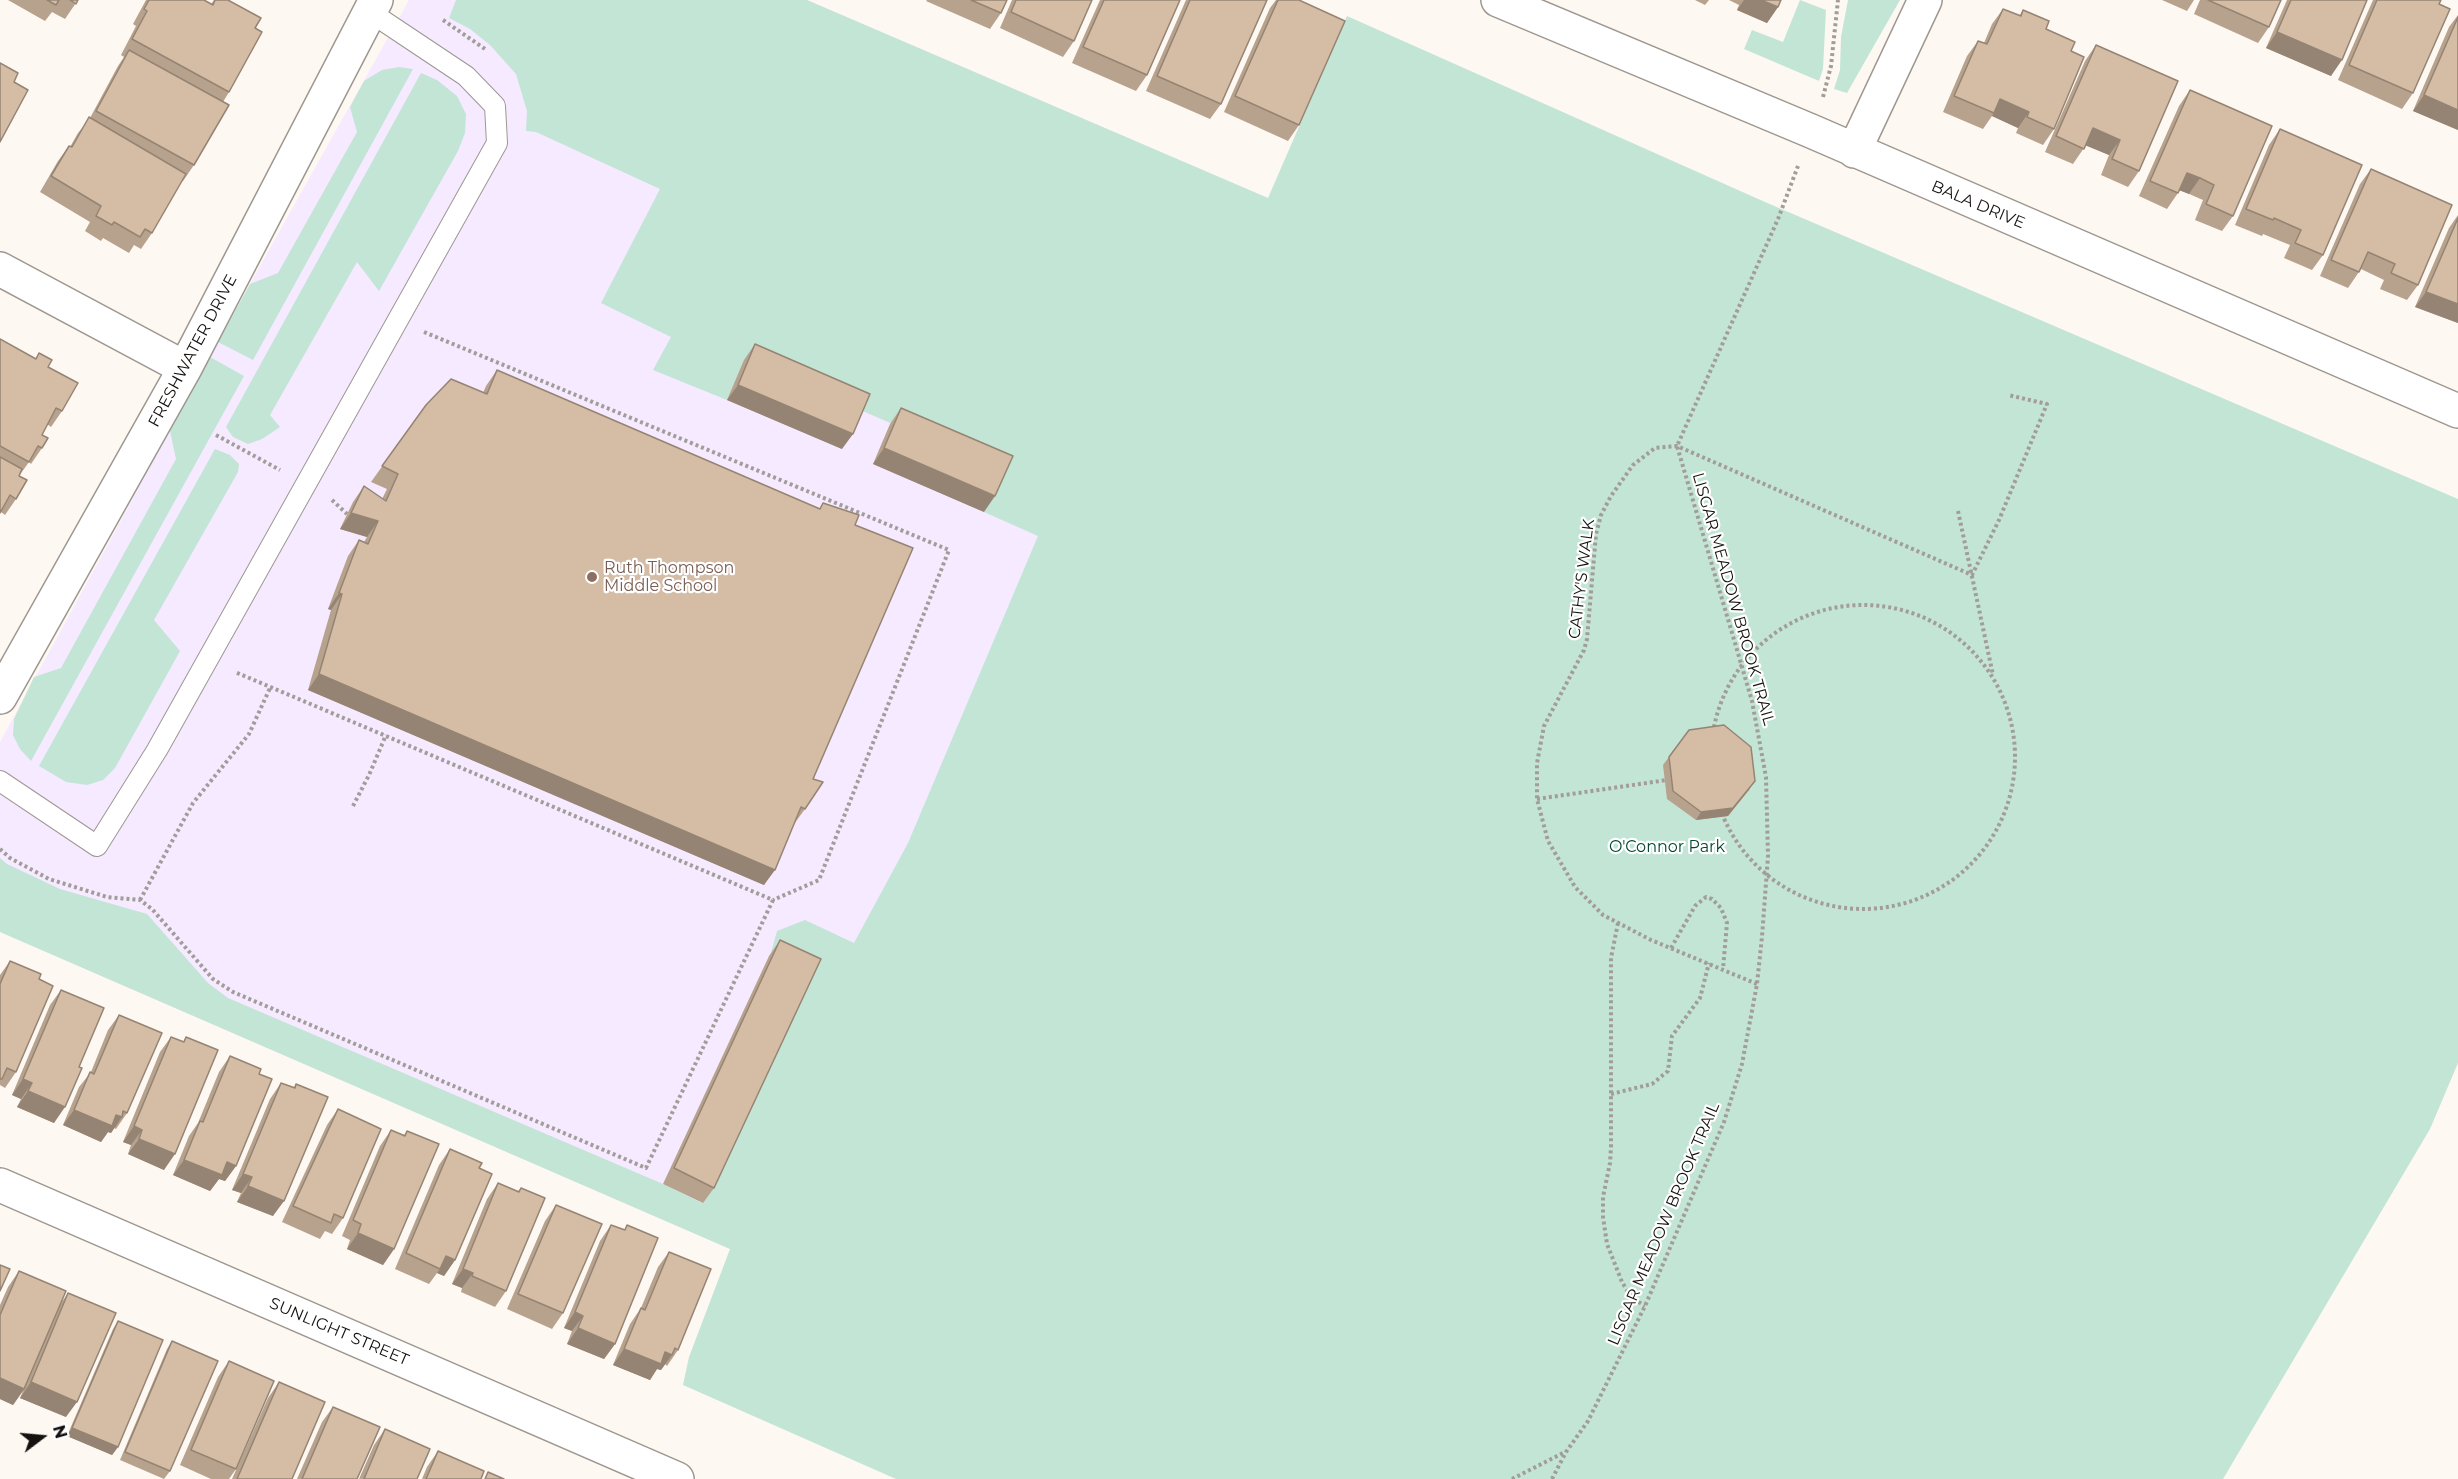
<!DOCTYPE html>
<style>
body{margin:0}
#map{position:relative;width:2458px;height:1479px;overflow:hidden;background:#fef8f2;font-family:Montserrat,sans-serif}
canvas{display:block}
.north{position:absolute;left:12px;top:1407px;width:60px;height:60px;-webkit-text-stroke:4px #fff;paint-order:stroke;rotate:74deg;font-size:16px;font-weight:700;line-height:24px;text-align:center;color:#14110f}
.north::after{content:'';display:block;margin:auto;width:21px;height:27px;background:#14110f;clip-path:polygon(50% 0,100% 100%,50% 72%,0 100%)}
</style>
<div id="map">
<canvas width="2458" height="1479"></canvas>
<div class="north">N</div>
</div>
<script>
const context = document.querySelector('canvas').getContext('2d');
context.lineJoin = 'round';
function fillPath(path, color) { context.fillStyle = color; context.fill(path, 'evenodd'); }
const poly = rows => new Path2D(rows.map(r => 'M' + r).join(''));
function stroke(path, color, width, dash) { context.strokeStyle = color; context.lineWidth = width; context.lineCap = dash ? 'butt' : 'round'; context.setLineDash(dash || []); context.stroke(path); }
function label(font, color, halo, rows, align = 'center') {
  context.font = font + ' Montserrat,sans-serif'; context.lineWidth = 4.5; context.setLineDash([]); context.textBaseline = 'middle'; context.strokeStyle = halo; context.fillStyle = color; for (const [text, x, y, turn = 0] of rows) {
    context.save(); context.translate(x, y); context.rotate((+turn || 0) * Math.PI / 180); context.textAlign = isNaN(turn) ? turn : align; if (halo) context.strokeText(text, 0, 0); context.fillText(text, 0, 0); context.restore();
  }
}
fillPath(poly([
 [409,0,807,0,1268,198,730,1249,0,932,0,742,250,284]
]), '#f5eaff');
fillPath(poly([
 [456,0,807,0,1268,198,1347,16,1765,202,2458,499,2458,1063,2430,1129,2223,1479,896,1479,683,1385,689,1357,730,1249,0,932,0,858,7,864,60,889,147,914,208,983,228,998,663,1184,702,1203,777,931,805,920,854,943,908,843,1038,536,984,512,1001,471,745,360,727,400,653,370,671,337,601,303,660,189,536,132,526,131,527,111,516,74,490,45,470,29,449,18],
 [1800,0,1826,10,1823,69,1819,81,1744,49,1752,30,1783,42],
 [1848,0,1900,0,1847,93,1834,89,1840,70,1841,37],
 [399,67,413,69,253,360,218,342,250,284,278,273,357,132,350,107,364,81,382,70],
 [421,73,437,80,457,96,466,114,465,133,458,151,379,291,357,262,270,415,280,427,262,439,248,444,233,437,226,427],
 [210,357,244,376,31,761,20,749,13,735,14,719,34,677,61,668,176,459,170,431],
 [215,449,230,455,239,464,238,472,154,620,180,651,115,768,103,780,87,785,66,782,39,766]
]), '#c3e5d5');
const service = poly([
 [0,781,97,846,157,750,497,143,495,106,466,76,370,12]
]);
const minor = poly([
 [1498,0,1811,131,2458,411],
 [1854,151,1925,0],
 [0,269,185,368],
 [0,697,185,368,376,0],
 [0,1185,677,1479]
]);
stroke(service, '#9e9790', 22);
stroke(minor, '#9e9790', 36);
stroke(poly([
 [443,20,485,49],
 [1823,97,1831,66,1838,0],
 [424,332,949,550,819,880,773,900],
 [216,435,280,470],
 [332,500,347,514],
 [1958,511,1993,675],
 '1711 757a152 152 0 1 1 304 0a152 152 0 1 1-304 0Z',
 [1537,799,1667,780],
 [353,806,369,775,386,735],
 [0,849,10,858,49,879,107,897,140,900,152,909,213,979,233,992,646,1168,773,900,235,672],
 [140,900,193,803,249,734,270,688],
 [1618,923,1611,958,1611,1147,1610,1163,1603,1197,1603,1217,1607,1244,1622,1282,1631,1297,1645,1306],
 [1671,948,1695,906,1706,897,1712,899,1721,908,1727,923,1723,969],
 [1757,984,1651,940,1603,915,1575,887,1548,841,1537,799,1537,763,1544,726,1584,650,1587,639,1596,534,1601,515,1611,496,1633,465,1655,448,1677,446,1972,575,1999,520,2047,404,2008,395],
 [1611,1094,1652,1084,1668,1071,1672,1036,1700,998,1709,963],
 [1512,1479,1565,1452],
 [1552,1479,1566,1452,1588,1421,1645,1306,1724,1122,1742,1064,1757,984,1762,937,1768,856,1766,777,1752,701,1677,446,1778,219,1798,166]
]), '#a29d98', 4, [3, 3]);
stroke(service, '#fff', 20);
stroke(minor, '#fff', 33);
fillPath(poly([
 [8,0,78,0,65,19,52,12,45,21],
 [146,0,204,0,211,4,214,0,228,0,255,28,229,92,223,102,194,165,183,181,182,180,152,233,141,249,134,245,129,253,103,238,101,241,85,231,90,222,40,192,58,161,69,146,70,147,78,133,90,118,118,66,124,57,121,55,136,26,133,24],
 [927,0,1007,0,1001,13,990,29,926,1],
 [1012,0,1092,0,1074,41,1063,57,1000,28],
 [1100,0,1180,0,1147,75,1136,91,1072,63],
 [1186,0,1267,0,1221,104,1210,119,1146,91],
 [1276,0,1299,0,1299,125,1288,141,1224,112,1270,8],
 [1695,0,1709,0,1705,5],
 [1729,0,1781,0,1778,7,1767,23,1737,10,1739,5],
 [2162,0,2194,0,2187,11],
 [2200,0,2281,0,2269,27,2258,43,2194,14],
 [2287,0,2367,0,2331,76,2266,48],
 [2373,0,2441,0,2413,93,2402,109,2338,80],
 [2003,9,2019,16,2023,10,2071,51,2054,129,2043,145,2016,133,2018,128,1992,116,1983,129,1943,112,1967,56,1978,41,1984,43,1992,24],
 [2458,15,2458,130,2413,111,2449,27],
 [2096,45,2139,171,2128,187,2101,175,2109,155,2086,145,2073,164,2045,152,2085,61],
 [2190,90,2233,216,2222,231,2195,220,2203,200,2180,190,2167,209,2139,196,2179,106],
 [2280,129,2323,255,2312,270,2284,258,2290,245,2263,234,2262,236,2235,225,2269,145],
 [2371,169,2418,285,2407,300,2380,289,2384,280,2361,269,2348,288,2320,276,2360,184],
 [2458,215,2458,323,2415,307,2449,228],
 [0,339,35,359,39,353,48,367,62,411,51,427,47,424,42,435,42,448,31,464,29,462,19,476,16,499,5,515,1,512,0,513],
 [755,344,842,449,727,400,744,360],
 [497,370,819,509,823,503,855,525,813,779,805,809,794,824,764,885,308,690,331,610,328,609,348,556,359,540,364,542,367,537,340,529,353,502,364,486,382,499,387,489,371,482,426,405,483,393,486,386],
 [901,408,984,512,873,464,890,424],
 [1689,730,1750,789,1728,816,1696,820,1667,799,1663,765],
 [780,940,714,1188,703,1203,663,1184,769,956],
 [10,961,39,979,16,1072,5,1088,0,1085,0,975],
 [61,990,79,1067,54,1123,17,1107,21,1099,12,1095,50,1005],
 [119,1015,127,1113,116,1129,114,1128,111,1133,108,1132,101,1142,63,1125,79,1087,91,1072,108,1030],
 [171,1037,183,1042,186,1037,164,1170,128,1154,131,1145,123,1142,160,1052],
 [230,1056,259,1074,236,1166,225,1181,219,1179,210,1191,173,1175,189,1136,198,1123,219,1072],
 [281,1083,293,1088,296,1084,273,1216,237,1202,241,1193,232,1190,270,1099],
 [338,1109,343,1218,332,1234,325,1231,320,1239,282,1222,327,1125],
 [391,1130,404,1135,407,1131,394,1249,383,1265,347,1249,350,1240,342,1236,380,1146],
 [450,1149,455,1260,444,1276,437,1273,429,1284,395,1269,439,1165],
 [498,1183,518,1191,521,1188,506,1291,495,1307,461,1292,462,1288,452,1284,487,1199],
 [556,1205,563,1313,552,1329,507,1309,545,1221],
 [611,1225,624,1230,627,1225,615,1344,604,1359,567,1344,572,1331,564,1328,600,1241],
 [669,1252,678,1350,667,1366,665,1364,661,1370,657,1369,650,1380,613,1365,630,1324,641,1308,658,1267],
 [19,1271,59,1306,68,1293,66,1417,20,1398,23,1391,13,1405,0,1399,0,1305,8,1287],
 [118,1321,118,1447,112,1455,67,1436,113,1329],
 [172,1341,170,1471,164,1479,120,1460,167,1349],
 [229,1361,236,1469,229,1479,211,1479,180,1465,218,1377],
 [279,1382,292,1479,232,1479,268,1398],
 [333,1407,357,1479,297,1479,322,1422],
 [385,1429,417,1479,359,1479,374,1445],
 [438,1451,481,1479,422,1479,427,1467]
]), '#b7a28d');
fillPath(poly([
 [1744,0,1761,0,1778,7,1767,23,1737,10],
 [2277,32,2342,60,2331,76,2266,48],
 [2424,95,2458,110,2458,130,2413,111],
 [2000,99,2029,112,2018,128,1992,116],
 [2093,128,2120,140,2109,155,2082,144],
 [2187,173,2200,178,2189,194,2176,189],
 [2426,292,2458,304,2458,323,2415,307],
 [738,385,853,434,842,449,727,400],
 [884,448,995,496,984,512,873,464],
 [351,513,378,521,367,537,340,529],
 [339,593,342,594,331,610,328,609],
 [319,674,775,870,764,885,308,690],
 [1755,781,1728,816,1696,820,1701,812],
 [23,1079,32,1083,21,1099,12,1095],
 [28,1091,65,1107,54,1123,17,1107],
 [74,1110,116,1115,122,1117,111,1133,108,1132,101,1142,63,1125],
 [134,1126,142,1130,131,1145,123,1142],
 [139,1139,175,1154,164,1170,128,1154],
 [184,1160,227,1162,236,1166,225,1181,219,1179,210,1191,173,1175],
 [243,1174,252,1177,241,1193,232,1190],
 [248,1186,284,1201,273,1216,237,1202],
 [358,1233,394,1249,383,1265,347,1249],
 [446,1256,455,1260,444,1276,437,1273,440,1269],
 [463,1269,473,1273,462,1288,452,1284],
 [575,1312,583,1316,572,1331,564,1328],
 [578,1328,615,1344,604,1359,567,1344],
 [624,1349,665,1352,672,1355,661,1370,657,1369,650,1380,613,1365],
 [0,1378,24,1389,13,1405,0,1399],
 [31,1382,77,1402,66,1417,20,1398],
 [72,1428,118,1447,112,1455,67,1436]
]), '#958473');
const building = poly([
 [47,0,59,0,56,5,47,0],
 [70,0,78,0,76,4,70,0],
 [149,0,204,0,213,5,215,0,228,0,261,18,255,28,262,32,229,92,132,39,147,11,144,9,149,0],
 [971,0,1007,0,1001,13,971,0],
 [1016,0,1092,0,1074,41,1011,12,1016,0],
 [1104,0,1180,0,1147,75,1083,47,1104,0],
 [1190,0,1267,0,1221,104,1157,76,1190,0],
 [1278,0,1299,0,1345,21,1299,125,1235,96,1278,0],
 [1761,0,1781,0,1778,7,1761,0],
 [2208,0,2281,0,2269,27,2208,0],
 [2291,0,2367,0,2342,60,2277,32,2291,0],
 [2377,0,2441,0,2439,4,2450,9,2413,93,2349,65,2377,0],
 [2003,9,2021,16,2023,10,2049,21,2046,29,2075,42,2071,51,2084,57,2054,129,2027,117,2029,112,2000,99,1994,113,1954,96,1978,41,1987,44,2003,9],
 [2458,17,2458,110,2424,95,2458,17],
 [2096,45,2178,81,2139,171,2112,159,2120,140,2093,128,2084,149,2056,136,2096,45],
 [129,50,229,105,194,165,96,111,129,50],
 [0,63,18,73,14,82,28,90,0,142,0,63],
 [2190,90,2272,126,2233,216,2206,204,2214,185,2200,178,2187,173,2178,193,2150,181,2190,90],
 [89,117,186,174,152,233,145,229,140,237,114,222,112,225,96,216,101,206,51,176,69,146,72,147,89,117],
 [2280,129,2362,165,2323,255,2295,243,2301,230,2274,218,2273,220,2246,209,2280,129],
 [2371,169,2452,205,2418,285,2391,273,2395,264,2368,252,2359,272,2331,260,2371,169],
 [2458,218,2458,304,2426,292,2458,218],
 [0,339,36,359,39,353,52,360,48,367,78,383,62,411,56,408,42,435,48,438,42,448,38,446,29,462,0,446,0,339],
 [755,344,870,394,853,434,738,385,755,344],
 [497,370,820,509,823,503,859,515,855,525,913,548,813,779,823,782,805,809,801,807,775,870,319,674,342,594,339,593,359,540,368,544,378,521,351,513,364,486,386,501,398,474,382,466,426,405,451,379,487,394,497,370],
 [901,408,1013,456,995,496,884,448,901,408],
 [0,457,22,469,19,476,27,480,16,499,10,495,0,513,0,457],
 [1724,725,1751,747,1755,781,1733,808,1701,812,1673,791,1669,757,1689,730,1724,725],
 [780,940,821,959,714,1188,674,1168,780,940],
 [10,961,41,974,39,979,53,986,16,1072,7,1068,2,1079,0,1079,0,984,10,961],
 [61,990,104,1008,79,1067,82,1068,65,1107,28,1091,32,1083,23,1079,61,990],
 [119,1015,162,1033,127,1113,123,1111,122,1117,116,1115,112,1126,74,1110,90,1072,94,1074,119,1015],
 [171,1037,184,1042,186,1037,218,1050,175,1154,139,1139,142,1130,134,1126,171,1037],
 [230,1056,261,1069,259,1074,272,1079,236,1166,227,1162,222,1175,184,1160,200,1121,203,1122,230,1056],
 [281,1083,295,1088,296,1084,328,1097,284,1201,248,1186,252,1177,243,1174,281,1083],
 [338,1109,381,1129,343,1218,334,1214,331,1223,293,1206,338,1109],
 [391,1130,405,1136,407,1131,439,1144,394,1249,358,1233,361,1224,353,1220,391,1130],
 [450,1149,482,1163,479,1168,492,1174,455,1260,446,1256,440,1269,406,1253,450,1149],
 [498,1183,519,1192,521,1188,545,1198,506,1291,472,1276,473,1273,463,1269,498,1183],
 [556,1205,602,1224,563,1313,518,1294,556,1205],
 [611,1225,625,1230,627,1225,658,1238,615,1344,578,1328,583,1316,575,1312,611,1225],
 [669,1252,711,1269,678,1350,675,1348,672,1355,665,1352,661,1364,624,1349,641,1308,645,1310,669,1252],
 [0,1265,10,1269,0,1291,0,1265],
 [19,1271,66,1291,24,1389,0,1378,0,1315,19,1271],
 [68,1293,116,1313,77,1402,31,1382,68,1293],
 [118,1321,163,1340,118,1447,72,1428,118,1321],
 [172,1341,218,1361,170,1471,125,1452,172,1341],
 [229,1361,274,1381,236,1469,191,1450,229,1361],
 [279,1382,325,1402,292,1479,237,1479,279,1382],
 [333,1407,380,1427,357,1479,302,1479,333,1407],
 [385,1429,430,1449,417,1479,364,1479,385,1429],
 [438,1451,484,1471,481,1479,426,1479,438,1451],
 [488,1472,504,1479,485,1479,488,1472]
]);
fillPath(building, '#d5bca4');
stroke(building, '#958473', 1.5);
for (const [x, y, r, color] of [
 [592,577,6,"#8d6e63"]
]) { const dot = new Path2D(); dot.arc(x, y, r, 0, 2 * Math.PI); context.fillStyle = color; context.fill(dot); stroke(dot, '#fff', 2); }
label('16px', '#14110f', '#fff', [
 ["BALA DRIVE",1978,205,23],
 ["FRESHWATER DRIVE",193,351,-62],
 ["CATHY'S WALK",1582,579,-83],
 ["LISGAR MEADOW BROOK TRAIL",1733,599,74],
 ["LISGAR MEADOW BROOK TRAIL",1664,1224,-67],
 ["SUNLIGHT STREET",339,1332,23]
]);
label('16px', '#785e54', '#fff', [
 ["Ruth Thompson",604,568],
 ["Middle School",604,586]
], 'left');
label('16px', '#024731', '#fff', [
 ["O'Connor Park",1667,847]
]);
</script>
